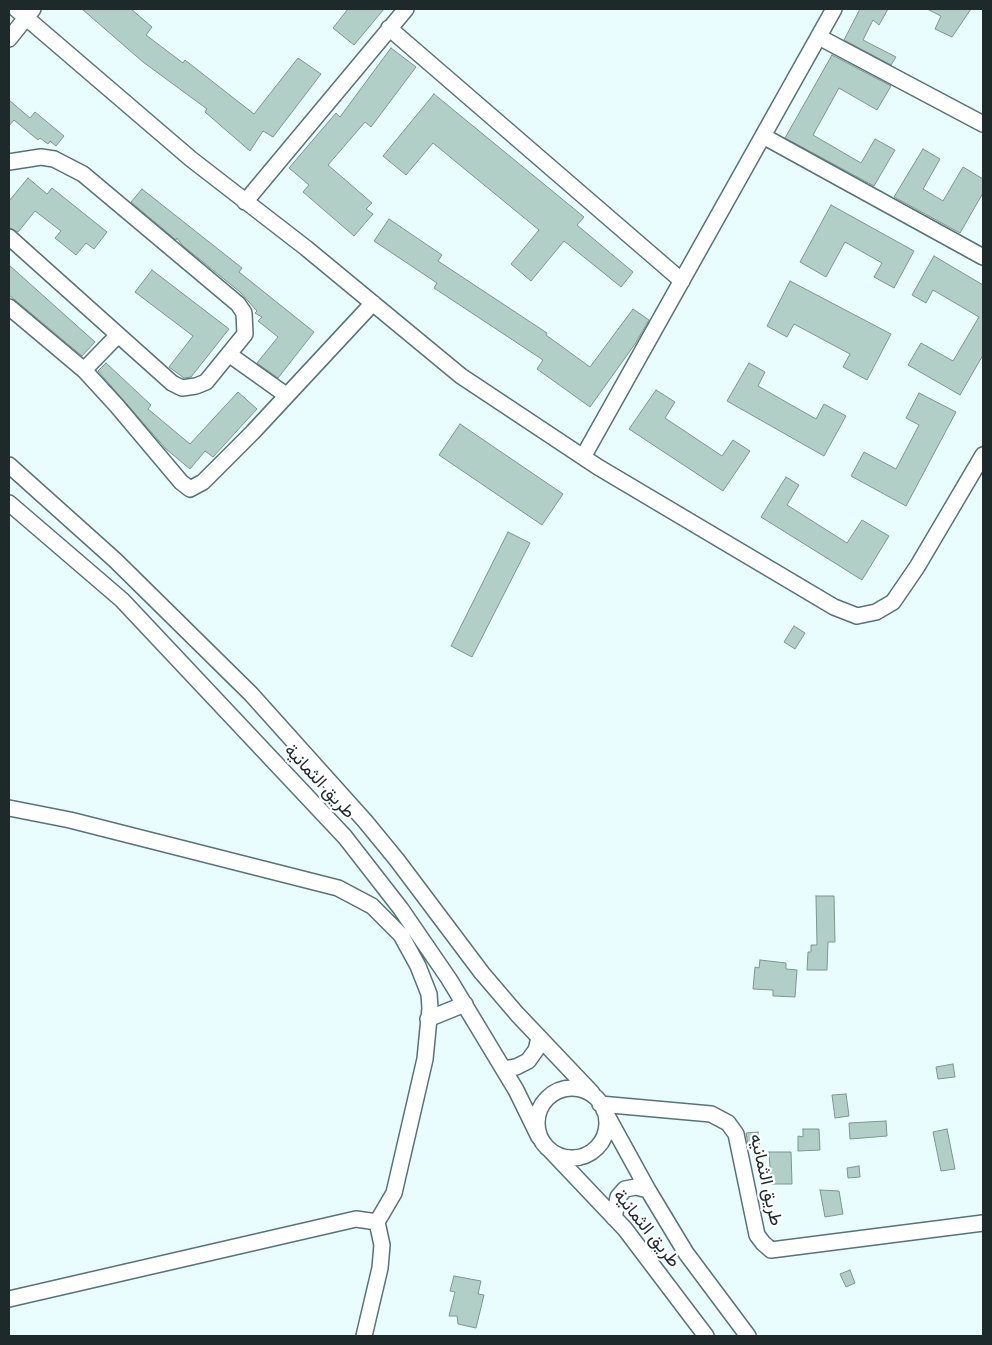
<!DOCTYPE html>
<meta charset="utf-8">
<style>
body{margin:0}
#map{position:relative;width:992px;height:1345px;overflow:hidden;background:#e9fdfe;font-family:"Titillium Web",sans-serif}
canvas{display:block}
.frame{position:absolute;inset:0;border:10px solid #1d292a;pointer-events:none}
</style>
<div id="map">
<canvas width="992" height="1345"></canvas>
<div class="frame"></div>
</div>
<script>
const context = document.querySelector('canvas').getContext('2d');
context.lineJoin = 'round';
function fillPath(path, color) { context.fillStyle = color; context.fill(path, 'evenodd'); }
const poly = rows => new Path2D(rows.map(r => 'M' + r).join(''));
function stroke(path, color, width, dash) { context.strokeStyle = color; context.lineWidth = width; context.lineCap = dash ? 'butt' : 'round'; context.setLineDash(dash || []); context.stroke(path); }
function label(font, color, halo, rows, align = 'center') {
  context.font = font + ' "Titillium Web",Vazirmatn,sans-serif'; context.lineWidth = 4.5; context.setLineDash([]); context.textBaseline = 'middle'; context.strokeStyle = halo; context.fillStyle = color; for (const [text, x, y, turn = 0] of rows) {
    context.save(); context.translate(x, y); context.rotate((+turn || 0) * Math.PI / 180); context.textAlign = isNaN(turn) ? turn : align; if (halo) context.strokeText(text, 0, 0); context.fillText(text, 0, 0); context.restore();
  }
}
const building = poly([
 [82,9,131,9,152,27,146,35,183,63,185,60,254,114,298,58,321,74,273,137,263,131,250,151,205,112,207,109,143,62,82,9],
 [348,9,384,9,354,45,333,28,348,9],
 [860,9,888,9,879,25,873,20,863,40,896,57,891,65,844,40,860,9],
 [927,9,971,9,952,37,935,29,941,16,927,9],
 [391,48,416,67,371,127,365,122,328,165,372,203,366,209,373,214,354,236,303,192,309,185,289,168,336,113,340,117,391,48],
 [832,55,891,86,877,110,839,88,813,135,861,163,875,139,895,150,874,186,785,138,832,55],
 [434,94,584,217,577,225,633,272,621,287,564,241,531,281,511,264,539,230,433,143,406,175,383,156,434,94],
 [9,100,30,118,35,112,64,136,56,146,50,141,48,144,40,138,38,140,14,120,9,126,9,100],
 [923,149,940,159,923,189,943,201,963,167,983,179,983,193,960,233,894,197,923,149],
 [28,178,47,194,52,188,107,232,94,249,86,243,76,255,55,238,61,231,35,211,18,232,9,228,9,201,28,178],
 [142,189,242,268,239,272,314,332,278,378,257,363,278,337,258,321,262,317,255,313,257,311,240,292,182,245,177,238,176,240,131,202,142,189],
 [831,205,914,251,894,288,874,277,882,263,845,242,826,277,800,262,831,205],
 [389,219,442,255,438,261,547,333,546,335,590,367,633,309,649,320,635,344,590,407,537,369,543,360,434,288,437,283,374,241,389,219],
 [934,256,983,285,983,355,960,395,908,365,921,343,953,361,979,317,933,290,926,303,912,295,934,256],
 [9,265,95,342,82,356,9,295,9,265],
 [152,270,229,329,191,377,184,378,169,367,193,336,135,292,152,270],
 [790,281,891,334,867,380,843,367,850,354,794,324,787,337,767,326,790,281],
 [106,363,151,405,148,409,190,444,238,392,257,409,213,457,205,451,190,469,166,449,98,371,106,363],
 [749,363,765,372,758,386,816,419,824,404,846,416,824,456,727,401,749,363],
 [656,390,675,402,665,418,722,456,733,440,750,451,723,491,629,429,656,390],
 [919,393,956,412,906,506,851,476,864,452,896,469,919,425,906,418,919,393],
 [460,424,563,494,542,525,439,455,460,424],
 [786,477,799,485,787,505,847,543,862,520,889,536,862,580,761,517,786,477],
 [508,532,530,543,472,657,451,646,508,532],
 [794,626,805,633,795,649,784,642,794,626],
 [816,896,834,896,835,942,828,942,827,970,807,970,808,952,811,952,811,945,817,945,816,896],
 [760,960,786,963,786,969,797,970,795,997,773,996,773,990,753,989,755,967,759,968,760,960],
 [953,1064,955,1077,938,1079,936,1067,953,1064],
 [846,1094,849,1116,835,1118,832,1095,846,1094],
 [886,1121,887,1136,850,1139,849,1123,886,1121],
 [803,1129,819,1129,820,1150,798,1151,798,1136,803,1137,803,1129],
 [947,1129,955,1169,941,1171,933,1132,947,1129],
 [758,1132,760,1149,749,1150,746,1133,758,1132],
 [769,1152,791,1152,792,1184,771,1184,769,1152],
 [859,1166,860,1177,848,1178,847,1168,859,1166],
 [820,1190,839,1191,843,1214,825,1217,820,1190],
 [850,1270,855,1283,846,1287,840,1274,850,1270],
 [454,1276,481,1281,478,1294,484,1295,476,1328,458,1324,457,1316,449,1316,455,1292,450,1291,454,1276]
]);
fillPath(building, '#b1cfc7');
stroke(building, '#7b9790', 1);
const minor = poly([
 [16,9,191,159,306,248,461,376,598,467,834,607,857,616,876,612,893,602,917,567,983,455],
 [389,28,682,281],
 [819,37,983,124],
 [9,39,33,9],
 [763,136,983,257],
 [9,162,41,157,54,159,83,174,238,304,244,313,245,334,206,382,196,386,182,388,172,383,9,237],
 [245,202,406,9],
 [9,307,84,370,117,406,181,482,190,489,203,482,253,432,373,303],
 [230,355,286,395],
 [84,370,118,335],
 [583,457,834,9],
 [9,465,115,560,251,694,365,821,397,860,482,973,517,1014,592,1093],
 [9,503,122,600,345,837,401,909,449,979,516,1090,539,1137],
 [9,808,70,820,338,888,372,906,401,935,418,966,429,994,430,1008,425,1059,394,1193,377,1222,382,1245,380,1268,364,1336],
 [428,1019,465,1004],
 [504,1069,516,1067,528,1061,536,1050,539,1038],
 '537 1123a35 35 0 1 1 70 0a35 35 0 1 1-70 0Z',
 [600,1104,711,1114,728,1123,736,1134,757,1235,763,1243,771,1250,983,1223],
 [604,1110,648,1190,686,1253,748,1336],
 [551,1151,625,1229,706,1336],
 [614,1218,618,1197,625,1189,636,1187,648,1190],
 [9,1299,356,1219,377,1222]
]);
stroke(minor, '#567475', 18);
stroke(minor, '#fff', 15);
label('18px', '#1d292a', '#fff', [
 ["طريق الثمانية",319,782,47],
 ["طريق الثمانيه",765,1180,77],
 ["طريق الثمانية",646,1229,51]
]);
</script>
